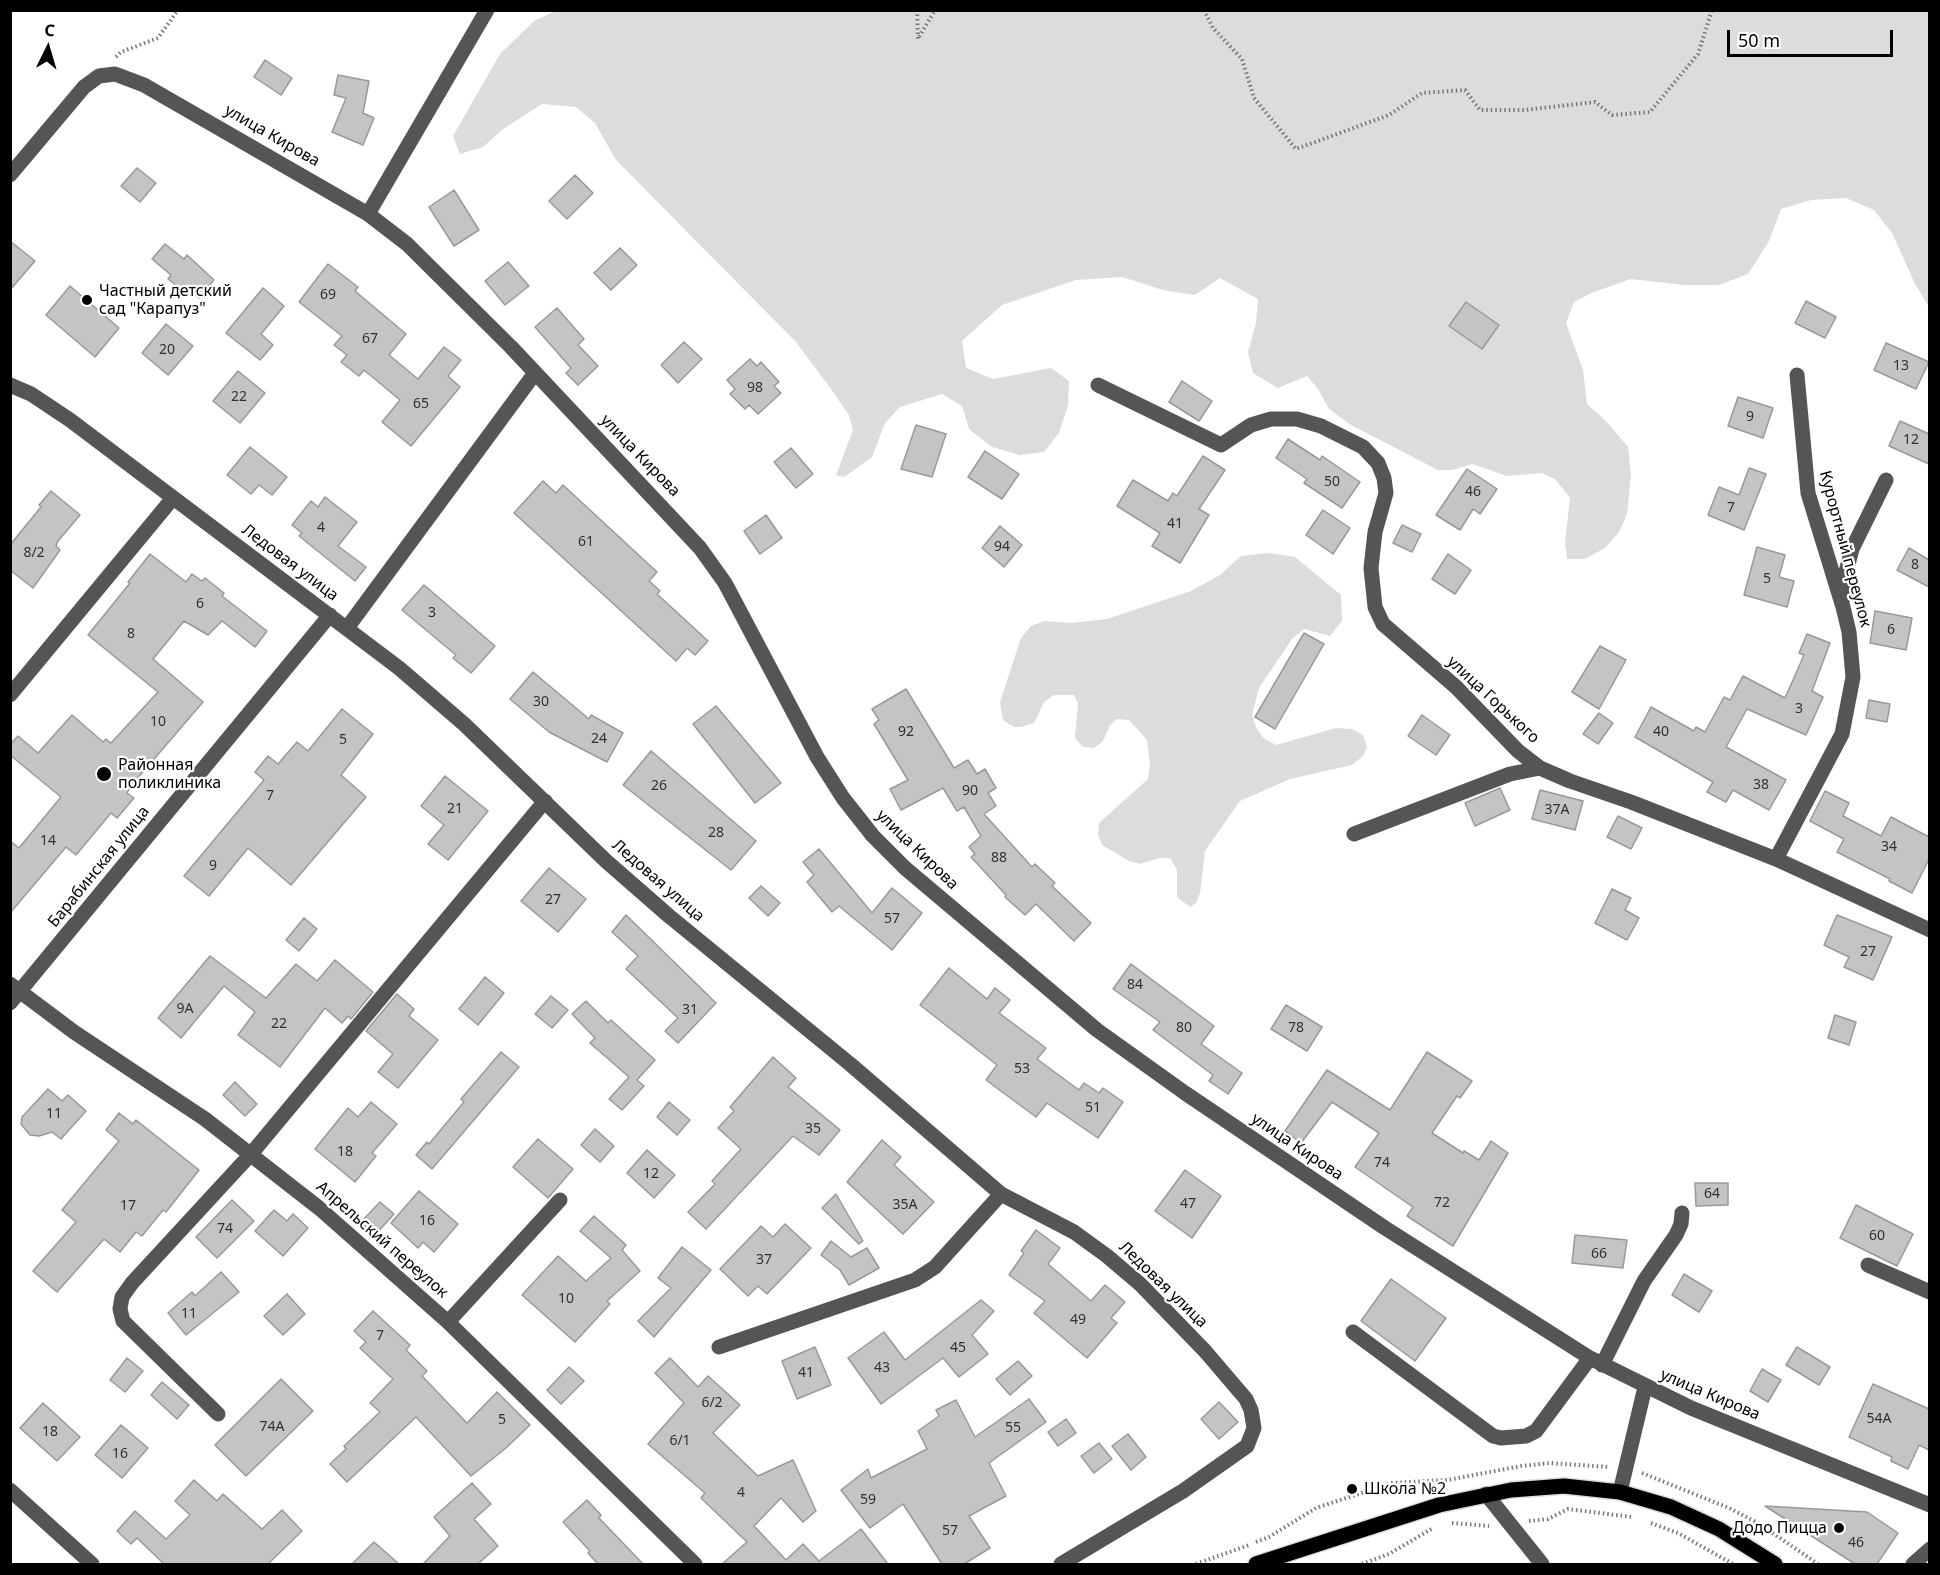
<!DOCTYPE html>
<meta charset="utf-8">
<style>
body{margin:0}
#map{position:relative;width:1940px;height:1575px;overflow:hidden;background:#fff;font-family:"Noto Sans",sans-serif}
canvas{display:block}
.frame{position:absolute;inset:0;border:12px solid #000;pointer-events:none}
.north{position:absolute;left:18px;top:18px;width:60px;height:60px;-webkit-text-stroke:4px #fff;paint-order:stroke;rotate:5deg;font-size:16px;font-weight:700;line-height:24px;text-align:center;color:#000}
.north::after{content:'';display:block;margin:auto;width:21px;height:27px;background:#000;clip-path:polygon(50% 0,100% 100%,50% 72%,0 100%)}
.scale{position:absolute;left:1727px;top:30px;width:166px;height:27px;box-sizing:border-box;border:3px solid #000;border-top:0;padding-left:8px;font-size:18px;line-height:21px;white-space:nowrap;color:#000;-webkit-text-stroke:4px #fff;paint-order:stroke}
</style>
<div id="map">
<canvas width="1940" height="1575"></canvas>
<div class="frame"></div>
<div class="north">С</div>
<div class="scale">50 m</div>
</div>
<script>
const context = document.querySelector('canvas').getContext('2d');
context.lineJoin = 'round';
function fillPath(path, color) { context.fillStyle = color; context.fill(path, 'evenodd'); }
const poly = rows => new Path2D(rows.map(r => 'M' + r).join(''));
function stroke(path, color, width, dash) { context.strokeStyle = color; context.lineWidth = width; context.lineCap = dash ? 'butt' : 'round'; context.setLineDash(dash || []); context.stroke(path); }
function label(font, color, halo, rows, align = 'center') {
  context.font = font + ' "Noto Sans",sans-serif'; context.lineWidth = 4.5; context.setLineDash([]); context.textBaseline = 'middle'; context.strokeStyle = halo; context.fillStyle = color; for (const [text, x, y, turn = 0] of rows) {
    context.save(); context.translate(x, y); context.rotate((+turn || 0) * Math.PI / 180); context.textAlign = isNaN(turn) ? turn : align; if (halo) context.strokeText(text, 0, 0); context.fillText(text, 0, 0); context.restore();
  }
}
fillPath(poly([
 [555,11,1929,11,1929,307,1915,284,1892,233,1874,210,1846,198,1811,200,1781,209,1769,241,1748,274,1719,285,1684,285,1631,279,1591,293,1574,302,1566,323,1583,370,1587,404,1605,420,1628,447,1631,475,1627,514,1619,532,1605,548,1585,559,1567,559,1565,543,1570,498,1555,479,1542,473,1507,476,1472,464,1452,470,1438,470,1351,425,1329,409,1318,389,1307,376,1278,388,1253,373,1248,352,1256,323,1258,299,1220,278,1195,295,1163,290,1122,277,1076,280,1002,305,962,341,966,368,993,379,1051,368,1069,381,1068,405,1059,433,1044,452,1020,455,992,447,969,429,962,406,942,394,900,407,885,423,872,457,844,477,836,475,853,430,849,415,831,389,796,342,616,160,595,123,576,107,542,104,503,129,483,147,460,154,453,136,500,54,534,21],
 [1269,553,1295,557,1341,595,1342,621,1330,636,1304,629,1292,639,1259,688,1252,715,1256,727,1263,738,1276,745,1336,728,1352,729,1363,735,1367,747,1363,756,1352,765,1290,779,1240,801,1205,851,1200,893,1196,903,1190,907,1177,897,1177,870,1170,858,1159,858,1140,864,1129,861,1102,845,1098,834,1099,823,1148,779,1150,765,1147,740,1129,720,1117,719,1110,725,1103,741,1094,748,1083,747,1075,738,1078,703,1074,695,1054,695,1044,702,1034,723,1021,727,1014,727,1003,720,1000,702,1021,638,1031,626,1044,621,1071,623,1107,619,1191,591,1220,575,1241,556]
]), '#dcdcdc');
const building = poly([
 [265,60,292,78,281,95,254,77,265,60],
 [338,75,369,81,363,113,374,118,363,145,332,132,346,98,334,95,338,75],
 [137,168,156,183,140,202,121,186,137,168],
 [575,175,593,193,567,219,549,201,575,175],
 [454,190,479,230,454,246,429,207,454,190],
 [10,241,35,261,10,290,10,241],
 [165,244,184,259,187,255,214,280,199,298,191,292,188,295,168,279,171,275,152,259,165,244],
 [620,248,637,265,611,290,594,273,620,248],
 [508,262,529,286,505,305,485,281,508,262],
 [328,264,358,287,355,291,406,334,389,355,418,379,444,347,461,360,448,376,460,387,411,446,382,422,400,400,364,370,359,376,341,362,347,355,334,345,342,336,299,302,328,264],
 [70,286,119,328,95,357,46,315,70,286],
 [263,288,284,306,261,334,273,345,260,360,226,333,263,288],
 [1806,301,1836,317,1825,338,1795,323,1806,301],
 [1466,302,1499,325,1482,349,1449,326,1466,302],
 [557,308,584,339,578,345,598,366,578,385,566,373,571,368,535,327,557,308],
 [166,324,193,346,168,375,142,353,166,324],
 [684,342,702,359,678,383,661,365,684,342],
 [1886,343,1929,362,1916,389,1874,370,1886,343],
 [750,359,757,366,761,362,779,382,774,386,781,393,758,414,749,405,745,409,730,394,735,389,727,380,750,359],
 [238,371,265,393,240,423,213,401,238,371],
 [1182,381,1212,401,1199,421,1169,402,1182,381],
 [1738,397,1773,408,1763,438,1728,426,1738,397],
 [1900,421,1929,434,1929,464,1889,446,1900,421],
 [916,425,946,434,932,477,901,469,916,425],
 [1288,439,1320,460,1322,456,1360,482,1342,508,1304,483,1307,479,1276,458,1288,439],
 [250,447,287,477,272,495,259,485,251,494,227,475,250,447],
 [791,448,813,474,796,488,774,462,791,448],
 [985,451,1019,474,1002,499,968,477,985,451],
 [1203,456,1225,470,1199,509,1209,515,1180,563,1152,546,1160,533,1117,506,1133,480,1168,501,1173,493,1177,496,1203,456],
 [1749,468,1766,474,1744,530,1708,515,1719,487,1739,495,1749,468],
 [1467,469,1497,489,1480,514,1473,509,1460,530,1436,515,1467,469],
 [543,481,556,493,563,485,657,572,649,581,660,591,657,594,708,641,695,655,687,648,676,661,514,513,543,481],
 [51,491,80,515,58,541,56,546,60,550,33,588,10,570,10,545,41,507,39,505,51,491],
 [325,497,357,522,338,546,366,567,355,581,299,536,302,533,292,525,311,501,318,507,325,497],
 [1323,510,1350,528,1333,554,1306,535,1323,510],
 [766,515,782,538,760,554,744,531,766,515],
 [1402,525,1421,534,1412,552,1393,543,1402,525],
 [1000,526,1022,545,1004,567,982,548,1000,526],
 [1757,547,1785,555,1779,577,1794,581,1787,607,1744,595,1757,547],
 [1909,548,1929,560,1929,587,1897,570,1909,548],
 [150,554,186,582,192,574,202,581,205,578,224,593,222,596,267,631,255,647,222,621,208,635,184,621,153,659,203,702,130,787,127,793,134,798,117,818,111,813,76,855,66,847,10,913,10,841,19,848,61,797,10,755,10,745,18,736,38,753,72,715,103,742,106,739,111,743,158,692,88,635,130,583,128,582,150,554],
 [1448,554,1471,570,1455,594,1432,579,1448,554],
 [424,585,495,646,471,673,453,658,456,655,402,610,424,585],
 [1875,611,1912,618,1906,650,1870,643,1875,611],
 [1304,633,1324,644,1275,729,1255,717,1304,633],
 [1807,634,1830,643,1812,691,1823,697,1806,735,1747,709,1726,747,1786,780,1769,810,1733,790,1726,802,1707,792,1713,782,1635,737,1651,707,1694,731,1696,727,1705,732,1724,697,1730,700,1743,676,1785,698,1804,655,1799,653,1807,634],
 [1600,646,1626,660,1599,709,1572,692,1600,646],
 [533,672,589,719,591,715,623,733,607,762,549,732,510,699,533,672],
 [906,689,954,768,968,760,977,774,985,769,996,788,988,793,996,806,984,814,1032,867,1035,864,1055,883,1052,886,1091,923,1074,941,1036,904,1025,915,1005,897,1006,895,971,857,975,854,969,847,981,836,964,807,957,811,943,788,901,810,890,789,908,780,874,724,879,720,872,709,906,689],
 [1869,700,1890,704,1887,722,1866,718,1869,700],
 [716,706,781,783,755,803,693,724,716,706],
 [342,709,373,734,341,775,366,797,291,885,248,848,209,896,184,876,264,780,255,772,268,756,278,764,297,742,308,751,342,709],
 [1599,713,1613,723,1598,744,1583,734,1599,713],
 [1422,715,1450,735,1436,755,1408,736,1422,715],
 [651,751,756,841,731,870,623,785,651,751],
 [445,776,488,811,448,860,428,844,444,825,421,806,445,776],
 [1500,788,1510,810,1475,826,1465,803,1500,788],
 [1540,790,1583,801,1575,830,1532,819,1540,790],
 [1825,791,1849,803,1843,816,1881,836,1891,817,1929,837,1929,859,1912,893,1889,881,1890,879,1837,852,1844,839,1810,821,1825,791],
 [1618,816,1642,828,1631,849,1607,837,1618,816],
 [819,849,872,913,892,888,922,913,892,950,839,906,832,912,807,882,814,875,803,862,819,849],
 [549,868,586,899,558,932,521,901,549,868],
 [761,886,780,903,768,916,749,898,761,886],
 [1612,889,1631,898,1625,910,1639,918,1627,940,1595,923,1612,889],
 [626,915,716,1003,678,1043,665,1031,678,1018,626,969,638,956,612,932,626,915],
 [1837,915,1892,937,1873,980,1844,967,1849,957,1824,945,1837,915],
 [304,918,317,929,299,951,286,940,304,918],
 [210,956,266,998,296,964,317,981,335,960,373,992,351,1019,348,1016,342,1023,325,1008,280,1067,238,1035,255,1012,224,986,181,1038,158,1018,210,956],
 [1131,964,1214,1026,1201,1044,1242,1073,1228,1094,1209,1081,1213,1075,1153,1030,1160,1022,1113,989,1131,964],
 [949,968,987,999,995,988,1010,1000,999,1013,1046,1048,1037,1059,1079,1090,1084,1083,1099,1093,1103,1088,1123,1102,1098,1138,1047,1103,1036,1117,986,1080,997,1065,920,1005,949,968],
 [485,977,504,993,478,1025,459,1009,485,977],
 [397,994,414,1009,409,1016,438,1040,398,1088,378,1072,393,1054,366,1031,397,994],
 [551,996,568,1010,552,1028,535,1014,551,996],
 [586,1001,608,1023,611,1020,655,1060,637,1080,644,1086,622,1110,609,1099,629,1077,590,1043,595,1038,572,1014,586,1001],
 [1286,1005,1322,1027,1307,1051,1271,1029,1286,1005],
 [1835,1015,1856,1022,1849,1045,1828,1038,1835,1015],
 [501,1052,519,1067,432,1169,416,1155,427,1142,429,1144,464,1102,461,1099,501,1052],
 [1427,1052,1472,1081,1460,1098,1457,1096,1432,1133,1463,1153,1464,1151,1479,1160,1491,1141,1508,1153,1453,1246,1407,1216,1413,1207,1355,1167,1379,1133,1332,1102,1301,1143,1285,1131,1327,1070,1390,1110,1427,1052],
 [773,1057,796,1078,788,1087,840,1130,819,1155,793,1136,706,1229,688,1212,715,1184,712,1181,741,1149,718,1128,734,1111,730,1107,773,1057],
 [235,1082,257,1104,245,1116,223,1095,235,1082],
 [48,1089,62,1101,68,1095,86,1111,61,1139,52,1132,39,1136,30,1135,21,1124,22,1117,48,1089],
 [371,1102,397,1124,372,1153,376,1156,355,1182,315,1149,348,1108,358,1117,371,1102],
 [669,1102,690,1120,677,1135,657,1117,669,1102],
 [119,1113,133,1124,136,1120,199,1170,166,1212,163,1210,142,1236,136,1232,120,1252,104,1239,57,1292,33,1271,76,1222,62,1210,119,1141,106,1130,119,1113],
 [595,1129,614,1146,600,1162,581,1145,595,1129],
 [538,1139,573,1169,548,1198,513,1167,538,1139],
 [882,1140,901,1157,894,1165,934,1202,903,1234,847,1182,882,1140],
 [647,1150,675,1175,654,1198,627,1173,647,1150],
 [1185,1170,1221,1196,1192,1238,1155,1211,1185,1170],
 [1695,1183,1728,1183,1728,1205,1696,1206,1695,1183],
 [419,1191,458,1224,434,1252,423,1242,418,1248,391,1223,419,1191],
 [836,1194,863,1241,859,1244,822,1208,836,1194],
 [232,1200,254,1221,217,1258,196,1237,232,1200],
 [380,1202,394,1214,375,1235,361,1222,380,1202],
 [1856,1205,1913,1234,1897,1266,1840,1238,1856,1205],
 [274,1210,287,1221,293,1214,308,1228,283,1256,255,1231,274,1210],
 [594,1216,626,1245,622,1250,640,1271,607,1301,610,1304,575,1342,522,1295,558,1256,586,1281,611,1258,580,1231,594,1216],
 [785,1224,811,1248,767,1294,758,1286,748,1296,720,1269,761,1226,773,1237,785,1224],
 [1036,1230,1060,1248,1048,1264,1091,1301,1105,1285,1125,1302,1111,1318,1117,1323,1087,1358,1034,1313,1045,1301,1009,1275,1024,1253,1021,1251,1036,1230],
 [1575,1235,1627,1240,1623,1268,1572,1263,1575,1235],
 [831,1241,851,1257,867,1248,879,1268,849,1285,840,1270,821,1255,831,1241],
 [682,1247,711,1270,654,1337,638,1321,671,1288,658,1278,682,1247],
 [221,1272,239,1292,186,1335,168,1313,192,1292,195,1296,221,1272],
 [1684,1274,1712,1291,1699,1312,1672,1295,1684,1274],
 [1391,1279,1446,1318,1415,1361,1361,1321,1391,1279],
 [287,1294,305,1314,283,1335,264,1316,287,1294],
 [981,1300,994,1311,972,1335,988,1354,959,1377,943,1358,881,1404,848,1358,884,1332,905,1360,981,1300],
 [373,1311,410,1345,406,1350,427,1371,422,1376,467,1423,497,1392,530,1425,506,1448,471,1476,416,1417,347,1482,330,1464,346,1449,344,1446,380,1412,370,1403,393,1379,360,1348,366,1342,354,1331,373,1311],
 [815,1347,831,1385,797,1399,782,1361,815,1347],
 [1797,1347,1830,1367,1819,1385,1786,1365,1797,1347],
 [127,1358,143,1371,125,1392,110,1380,127,1358],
 [670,1358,698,1387,708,1376,740,1405,713,1433,758,1476,793,1460,816,1511,803,1522,781,1498,754,1526,786,1560,803,1544,819,1561,861,1529,888,1564,722,1564,747,1542,701,1498,705,1493,648,1444,684,1403,655,1373,670,1358],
 [1018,1361,1032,1376,1010,1395,996,1379,1018,1361],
 [569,1367,584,1381,561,1404,547,1390,569,1367],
 [1762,1369,1781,1380,1768,1402,1750,1391,1762,1369],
 [281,1379,313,1411,246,1476,215,1445,281,1379],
 [162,1382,189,1405,177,1419,151,1395,162,1382],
 [1873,1384,1929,1409,1929,1450,1919,1445,1908,1469,1891,1461,1892,1457,1849,1437,1873,1384],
 [1029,1399,1046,1422,989,1463,1006,1496,969,1516,990,1548,964,1564,942,1564,903,1504,870,1528,841,1490,868,1469,871,1478,927,1449,918,1431,939,1416,936,1410,956,1400,975,1437,1029,1399],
 [1219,1402,1238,1422,1219,1439,1201,1419,1219,1402],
 [43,1403,80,1437,57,1461,20,1428,43,1403],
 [1066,1419,1076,1433,1058,1446,1048,1432,1066,1419],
 [121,1425,148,1448,122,1478,95,1455,121,1425],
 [1128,1434,1146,1457,1131,1470,1112,1446,1128,1434],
 [1099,1443,1112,1459,1094,1473,1081,1456,1099,1443],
 [194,1480,217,1501,223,1494,262,1529,282,1510,302,1531,268,1564,164,1564,137,1538,131,1544,117,1531,135,1511,166,1539,190,1515,175,1501,194,1480],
 [472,1483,491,1504,474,1519,498,1546,478,1564,423,1564,450,1536,434,1517,472,1483],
 [587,1500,601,1515,599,1518,643,1564,598,1564,588,1553,590,1551,563,1522,587,1500],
 [1765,1506,1867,1512,1898,1533,1877,1564,1855,1564,1765,1506],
 [374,1542,399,1564,352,1564,374,1542]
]);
fillPath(building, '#c4c4c4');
stroke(building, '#999', 1.5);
const major = poly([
 [1256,1564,1439,1505,1511,1490,1564,1486,1620,1492,1671,1507,1719,1529,1775,1564]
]);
stroke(major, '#dbdbdb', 18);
stroke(poly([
 [917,10,918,39,935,10],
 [1204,10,1213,28,1242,59,1254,98,1296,149,1389,115,1422,93,1465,90,1480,110,1524,110,1595,102,1612,115,1650,112,1698,54,1712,10],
 [116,57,121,52,158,38,178,10],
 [1642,1473,1729,1508,1758,1523,1818,1564],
 [1529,1521,1548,1519,1568,1509,1632,1517],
 [1452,1523,1489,1526],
 [1651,1523,1678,1533,1733,1564],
 [1256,1542,1269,1537,1316,1508,1392,1483,1448,1480,1521,1466,1550,1463,1609,1467],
 [1196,1564,1249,1545],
 [1362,1564,1389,1554,1433,1528]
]), '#777', 4, [1.5, 3]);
stroke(poly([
 [10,175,84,87,99,76,115,74,144,85,368,214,407,244,511,347,700,548,725,583,817,757,843,798,873,836,905,868,1097,1030,1185,1093,1385,1228,1590,1358,1691,1408,1930,1505],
 [368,214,487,10],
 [10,385,31,394,70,420,399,668,464,724,606,861,669,916,850,1064,1001,1194,1074,1232,1107,1256,1140,1284,1205,1351,1246,1399,1251,1410,1254,1428,1247,1446,1183,1491,1061,1564],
 [1098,385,1221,445,1251,425,1271,419,1297,419,1321,426,1363,447,1378,463,1384,478,1386,493,1375,532,1371,568,1375,607,1383,624,1456,687,1518,751,1540,768,1570,781,1631,802,1776,859,1930,930],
 [1844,597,1846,572,1852,549,1886,480],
 [347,628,535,373],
 [10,695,173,498],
 [1354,834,1510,774,1540,768],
 [1776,859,1842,734,1853,677,1849,632,1843,607,1808,493,1797,375],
 [10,984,74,1032,205,1119,319,1208,448,1322,695,1564],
 [10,1003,330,615],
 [1868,1265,1930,1292],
 [448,1322,560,1200],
 [1353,1332,1493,1436,1501,1438,1526,1436,1536,1431,1590,1358],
 [719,1347,915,1280,935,1267,1001,1194],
 [1602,1365,1644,1281,1676,1235,1681,1224,1682,1213],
 [218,1414,123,1321,120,1309,122,1297,132,1283,251,1154,545,801],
 [10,1490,92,1564],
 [1620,1492,1645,1387],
 [1486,1494,1542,1564],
 [1913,1564,1930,1549]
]), '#555', 15);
stroke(major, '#000', 15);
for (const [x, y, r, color] of [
 [87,300,6,"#000"],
 [104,774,8,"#000"],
 [1352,1489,6,"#000"],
 [1839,1528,6,"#000"]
]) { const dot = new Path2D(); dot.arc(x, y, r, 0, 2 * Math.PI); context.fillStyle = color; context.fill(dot); stroke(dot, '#fff', 2); }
label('14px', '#313131', null, [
 ["69",328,295],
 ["67",370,339],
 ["20",167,350],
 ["13",1901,366],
 ["98",755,388],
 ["22",239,397],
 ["65",421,404],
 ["9",1750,417],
 ["12",1911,440],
 ["50",1332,482],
 ["46",1473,492],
 ["7",1731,508],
 ["41",1175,524],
 ["4",321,528],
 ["61",586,542],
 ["94",1002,547],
 ["8/2",34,553],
 ["8",1915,565],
 ["5",1767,579],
 ["6",200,604],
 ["3",432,613],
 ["6",1891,630],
 ["8",131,634],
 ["30",541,702],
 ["3",1799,709],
 ["10",158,722],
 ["92",906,732],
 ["40",1661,732],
 ["24",599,739],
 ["5",343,740],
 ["38",1761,785],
 ["26",659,786],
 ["90",970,791],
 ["7",270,796],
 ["21",455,809],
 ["37А",1557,810],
 ["28",716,833],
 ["14",48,841],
 ["34",1889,847],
 ["88",999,858],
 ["9",213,866],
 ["27",553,900],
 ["57",892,919],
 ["27",1868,952],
 ["84",1135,985],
 ["9А",185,1009],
 ["31",690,1010],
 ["22",279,1024],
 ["80",1184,1028],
 ["78",1296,1028],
 ["53",1022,1069],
 ["51",1093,1108],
 ["11",54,1114],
 ["35",813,1129],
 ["18",345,1152],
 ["74",1382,1163],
 ["12",651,1174],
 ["64",1712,1194],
 ["72",1442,1203],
 ["47",1188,1204],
 ["35А",905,1205],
 ["17",128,1206],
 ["16",427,1221],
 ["74",225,1229],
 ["60",1877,1236],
 ["66",1599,1254],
 ["37",764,1260],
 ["10",566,1299],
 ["11",189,1314],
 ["49",1078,1320],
 ["7",380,1336],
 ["45",958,1348],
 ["43",882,1368],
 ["41",806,1373],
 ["6/2",712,1403],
 ["54А",1879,1419],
 ["5",502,1420],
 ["74А",272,1427],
 ["55",1013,1428],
 ["18",50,1432],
 ["6/1",680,1441],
 ["16",120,1454],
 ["4",741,1493],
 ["59",868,1500],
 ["57",950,1531],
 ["46",1856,1543]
]);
label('16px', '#000', '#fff', [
 ["улица Кирова",272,136,30],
 ["улица Кирова",640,456,46],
 ["Курортный переулок",1845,549,75],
 ["Ледовая улица",290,563,37],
 ["улица Горького",1493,700,43],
 ["улица Кирова",917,850,44],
 ["Барабинская улица",99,867,-51],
 ["Ледовая улица",658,881,41],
 ["улица Кирова",1297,1147,34],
 ["Апрельский переулок",382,1240,41],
 ["Ледовая улица",1163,1285,44],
 ["улица Кирова",1710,1395,23]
]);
label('16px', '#000', '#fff', [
 ["Частный детский",99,291],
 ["сад \"Карапуз\"",99,309],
 ["Районная",118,765],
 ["поликлиника",118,783],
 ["Школа №2",1364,1489],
 ["Додо Пицца",1827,1528,"right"]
], 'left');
</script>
